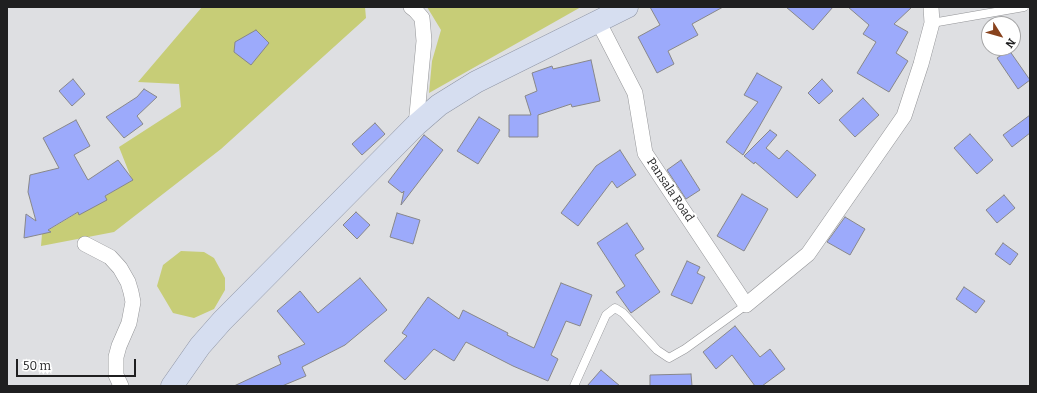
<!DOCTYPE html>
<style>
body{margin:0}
#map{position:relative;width:1037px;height:393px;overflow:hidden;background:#dedfe2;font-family:Bitter,serif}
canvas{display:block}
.frame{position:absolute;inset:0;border:8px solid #1f1f20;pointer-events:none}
.north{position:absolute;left:981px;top:16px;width:40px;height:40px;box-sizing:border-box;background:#fff;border:1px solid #a5a5a6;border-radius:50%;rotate:127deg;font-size:11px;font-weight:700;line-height:16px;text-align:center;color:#1f1f20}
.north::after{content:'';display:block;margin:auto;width:14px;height:18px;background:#88421d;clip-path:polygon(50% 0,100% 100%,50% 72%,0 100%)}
.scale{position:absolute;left:16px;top:359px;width:120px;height:18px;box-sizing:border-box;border:2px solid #1f1f20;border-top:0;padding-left:5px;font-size:12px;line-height:14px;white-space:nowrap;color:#1f1f20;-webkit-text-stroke:3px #fff;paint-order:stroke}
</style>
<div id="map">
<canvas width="1037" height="393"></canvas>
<div class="frame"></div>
<div class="north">N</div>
<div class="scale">50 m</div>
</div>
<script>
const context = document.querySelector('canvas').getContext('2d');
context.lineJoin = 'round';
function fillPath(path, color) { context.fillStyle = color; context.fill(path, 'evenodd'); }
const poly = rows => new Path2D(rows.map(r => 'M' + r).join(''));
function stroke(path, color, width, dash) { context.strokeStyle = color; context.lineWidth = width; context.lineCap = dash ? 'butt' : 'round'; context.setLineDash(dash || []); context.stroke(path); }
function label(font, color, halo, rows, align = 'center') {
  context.font = font + ' Bitter,serif'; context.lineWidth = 4; context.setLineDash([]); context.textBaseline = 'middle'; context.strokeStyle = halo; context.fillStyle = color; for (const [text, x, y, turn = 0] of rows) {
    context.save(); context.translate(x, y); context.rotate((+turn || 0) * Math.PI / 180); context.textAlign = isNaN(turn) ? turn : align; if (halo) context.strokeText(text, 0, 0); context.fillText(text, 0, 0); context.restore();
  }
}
fillPath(poly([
 [202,7,365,7,366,18,221,149,114,232,41,246,42,234,132,180,119,147,181,107,179,84,138,82],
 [427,7,581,7,429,93,432,61,441,30],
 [181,251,204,252,214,258,225,278,225,290,214,309,194,318,173,313,157,286,163,265]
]), '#c7cd77');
const building = poly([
 [650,7,723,7,692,24,698,35,668,51,674,64,657,73,638,37,660,25,650,7],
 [786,7,833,7,813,30,786,7],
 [848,7,912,7,894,24,908,32,896,53,908,61,889,92,857,73,876,42,863,34,869,25,848,7],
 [256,30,269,43,251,65,234,52,235,42,256,30],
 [1009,50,1030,80,1018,89,997,58,1009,50],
 [591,60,600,101,572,107,571,104,538,115,538,137,509,137,509,115,531,115,525,96,537,91,532,73,552,66,553,69,591,60],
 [757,73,782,87,743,155,726,142,758,102,744,95,757,73],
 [73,79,85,94,72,106,59,91,73,79],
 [822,79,833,91,819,104,808,93,822,79],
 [144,89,157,97,137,116,143,124,124,138,106,117,137,97,144,89],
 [863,98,879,115,855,137,839,120,863,98],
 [1030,115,1030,133,1012,147,1003,135,1030,115],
 [479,117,500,130,478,164,457,151,479,117],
 [76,120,90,146,74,155,88,180,118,160,133,180,105,196,107,200,79,215,78,212,48,230,51,232,24,238,26,214,36,221,28,192,30,175,59,168,43,138,76,120],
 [375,123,385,134,362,155,352,144,375,123],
 [770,130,777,135,766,148,779,159,787,150,816,175,797,198,755,162,754,164,744,156,770,130],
 [970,134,993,160,977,174,954,148,970,134],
 [424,135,443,150,401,205,404,191,402,193,388,182,424,135],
 [620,150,636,175,617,188,612,181,578,226,561,213,596,166,620,150],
 [681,160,700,190,686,199,667,170,681,160],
 [742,194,768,209,744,251,717,236,742,194],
 [1004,195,1015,208,997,223,986,210,1004,195],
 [356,212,370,225,357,239,343,225,356,212],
 [397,213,420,220,413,244,390,237,397,213],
 [845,217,865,229,850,255,827,242,845,217],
 [627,223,644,249,635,255,660,292,631,313,616,292,625,286,597,243,627,223],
 [1003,243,1018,254,1010,265,995,254,1003,243],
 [687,261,700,267,697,273,705,277,692,304,671,295,687,261],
 [360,278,387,310,345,345,302,367,306,376,282,386,234,386,281,364,278,356,305,344,277,311,300,291,318,313,360,278],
 [561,283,592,295,580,326,566,321,551,355,558,359,548,381,513,366,466,342,454,361,434,349,405,380,384,361,407,336,402,333,428,297,459,319,463,310,508,333,507,335,534,348,561,283],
 [964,287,985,301,976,313,956,299,964,287],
 [735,326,760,357,770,349,785,369,762,386,755,386,732,355,716,369,703,352,735,326],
 [601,370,620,386,587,386,601,370],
 [691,374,692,386,650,386,650,375,691,374]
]);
fillPath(building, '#9caafb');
stroke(building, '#87878a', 1);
const service = poly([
 [932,23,1024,7],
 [574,386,606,315,615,308,623,313,657,350,669,358,685,349,746,305]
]);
const minor = poly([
 [411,7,415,10,422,18,423,29,424,41,416,125],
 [598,21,635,93,645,153,746,305,808,254,904,116,921,64,932,23,931,7],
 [85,244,110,257,120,268,128,282,131,292,133,302,129,323,119,346,116,357,116,375,121,386]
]);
const trunk = poly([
 [172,386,200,346,222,321,416,125,439,105,476,82,627,7]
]);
stroke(service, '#939497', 9);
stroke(minor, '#939497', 16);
stroke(trunk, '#8f95a5', 23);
stroke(service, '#fff', 8);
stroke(minor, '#fff', 15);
stroke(trunk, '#d6def0', 22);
label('12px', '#1f1f20', '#fff', [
 ["Pansala Road",670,190,56]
]);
</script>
